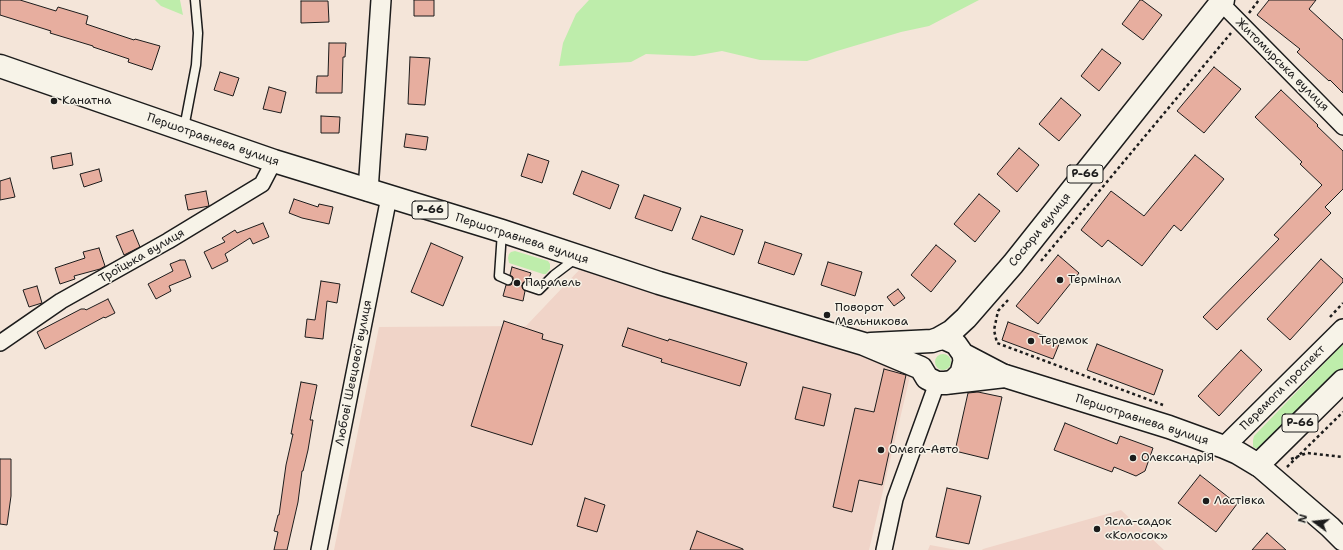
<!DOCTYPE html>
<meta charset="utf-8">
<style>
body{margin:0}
#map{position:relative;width:1343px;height:550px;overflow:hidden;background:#f4e5d9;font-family:"Shantell Sans",sans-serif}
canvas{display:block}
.north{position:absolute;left:1295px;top:502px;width:40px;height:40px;-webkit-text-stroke:3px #f7f3e8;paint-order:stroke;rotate:285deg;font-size:11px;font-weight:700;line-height:16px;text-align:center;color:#1c1c1c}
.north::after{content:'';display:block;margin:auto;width:14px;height:18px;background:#1c1c1c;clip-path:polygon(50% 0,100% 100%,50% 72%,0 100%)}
</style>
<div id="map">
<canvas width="1343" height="550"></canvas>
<div class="north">N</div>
</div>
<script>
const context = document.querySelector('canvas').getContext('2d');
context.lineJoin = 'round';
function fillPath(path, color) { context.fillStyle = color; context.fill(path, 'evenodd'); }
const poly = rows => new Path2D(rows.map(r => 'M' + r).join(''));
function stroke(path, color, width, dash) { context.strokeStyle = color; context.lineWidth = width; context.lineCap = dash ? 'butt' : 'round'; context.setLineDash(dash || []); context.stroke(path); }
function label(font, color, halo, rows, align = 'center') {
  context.font = font + ' "Shantell Sans",sans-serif'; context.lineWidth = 3; context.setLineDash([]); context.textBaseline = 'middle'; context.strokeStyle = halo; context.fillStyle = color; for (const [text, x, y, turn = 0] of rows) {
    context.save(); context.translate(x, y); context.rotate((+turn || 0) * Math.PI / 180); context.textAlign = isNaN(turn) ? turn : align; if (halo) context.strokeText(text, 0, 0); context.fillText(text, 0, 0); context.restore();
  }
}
fillPath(poly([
 [582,267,911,372,869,550,334,550,379,327,526,326],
 [1121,510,1164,550,982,550,983,549],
 [930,545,957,550,928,550]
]), '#f0d4c8');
fillPath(poly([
 [155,0,180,0,183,15,161,6],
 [589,0,979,0,929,26,901,32,837,51,807,61,760,60,722,51,694,56,646,54,631,62,559,66,563,43,576,14],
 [515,251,548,261,550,264,550,269,546,274,543,274,509,263,508,258,509,254,511,252],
 [1343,344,1343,374,1263,451,1253,447,1253,440,1254,436],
 '935 362a8 8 0 1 1 16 0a8 8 0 1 1-16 0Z'
]), '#beedab');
const building = poly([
 [0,0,20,0,56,11,58,7,88,16,86,24,134,40,135,39,160,46,152,70,128,62,129,59,93,47,93,46,50,33,51,31,0,15,0,0],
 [414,0,434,0,434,16,414,16,414,0],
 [1140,0,1142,0,1162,15,1143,40,1122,24,1140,0],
 [1269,0,1316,0,1309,9,1343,40,1343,93,1330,80,1329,81,1297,52,1300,49,1257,15,1269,0],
 [301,1,328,1,329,22,301,23,301,1],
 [329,43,346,43,345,57,343,57,342,93,316,93,317,76,328,76,329,43],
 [1102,49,1121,63,1099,91,1081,76,1102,49],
 [410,57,430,58,425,105,408,104,410,57],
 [1214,67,1241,89,1204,133,1177,111,1214,67],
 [220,72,239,78,233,96,214,90,220,72],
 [269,87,286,92,281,113,263,109,269,87],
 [1281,90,1318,125,1317,126,1343,151,1343,189,1325,207,1331,213,1217,330,1203,317,1279,239,1274,235,1322,185,1300,164,1302,162,1255,117,1281,90],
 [1061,98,1081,115,1059,141,1039,124,1061,98],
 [321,116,340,117,339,133,321,133,321,116],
 [406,134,428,137,426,150,404,147,406,134],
 [1019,148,1039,165,1017,192,997,174,1019,148],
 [71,153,73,165,53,169,51,157,71,153],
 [528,154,549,161,542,183,521,176,528,154],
 [1195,155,1224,179,1181,231,1174,225,1142,266,1108,240,1102,247,1081,230,1111,191,1144,216,1195,155],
 [99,169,102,181,84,187,80,174,99,169],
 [582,171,619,185,610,209,573,194,582,171],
 [10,178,15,197,0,200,0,181,10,178],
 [206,191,209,206,188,210,185,195,206,191],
 [979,194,1000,211,975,242,954,224,979,194],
 [644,195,681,208,672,231,635,218,644,195],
 [294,199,318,207,319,204,333,207,329,224,302,218,289,213,294,199],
 [701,216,743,230,734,255,692,239,701,216],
 [263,223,269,237,253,244,250,238,225,254,228,261,212,269,204,252,225,242,222,238,235,230,237,233,263,223],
 [133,230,140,247,124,255,116,236,133,230],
 [765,242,802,254,794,275,758,263,765,242],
 [431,243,463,257,443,306,411,292,431,243],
 [936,245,956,261,931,292,911,275,936,245],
 [99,248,105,266,100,269,74,276,75,279,60,284,55,268,85,258,83,252,99,248],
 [1058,255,1079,273,1038,324,1016,306,1058,255],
 [1321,259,1343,279,1343,282,1290,340,1267,319,1321,259],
 [180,260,185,260,191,277,169,286,171,291,156,299,148,284,173,271,170,264,180,260],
 [828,262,862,272,855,296,821,285,828,262],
 [512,267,531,273,528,281,524,282,522,285,523,289,525,291,523,301,503,296,506,285,511,285,513,282,513,277,510,275,512,267],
 [321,281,340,284,337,303,327,301,323,339,305,337,307,319,315,320,321,281],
 [37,286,42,303,29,307,23,290,37,286],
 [898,289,905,298,894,306,887,297,898,289],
 [108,299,115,313,105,318,104,317,45,349,37,332,81,309,85,309,86,310,108,299],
 [504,321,543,334,542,339,563,345,532,445,471,426,504,321],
 [1008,322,1060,342,1053,359,1002,340,1008,322],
 [628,328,668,341,669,339,747,363,740,386,661,362,662,359,622,346,628,328],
 [1097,344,1163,370,1154,395,1087,370,1097,344],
 [1241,350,1262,370,1219,416,1198,396,1241,350],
 [884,369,906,375,882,485,859,480,852,512,833,507,855,408,874,412,884,369],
 [301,382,317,385,310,420,313,420,308,450,303,471,302,471,298,502,287,550,274,550,278,532,274,531,278,515,279,515,286,465,293,434,291,434,301,382],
 [803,387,831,394,824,426,795,419,803,387],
 [978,392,1002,397,988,459,955,451,968,393,978,392],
 [1065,423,1117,444,1120,436,1153,448,1145,471,1136,476,1114,467,1112,472,1054,450,1065,423],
 [0,459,11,459,11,496,7,525,0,524,0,459],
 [1200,475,1237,504,1216,532,1178,503,1200,475],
 [947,488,981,496,969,544,936,537,947,488],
 [585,498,605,505,597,532,577,526,585,498],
 [697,531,743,549,743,550,690,550,697,531],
 [1267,533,1286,550,1252,550,1267,533]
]);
fillPath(building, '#e7ae9f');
stroke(building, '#1c1c1c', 1);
const service = poly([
 [184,128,196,65,198,33,195,0],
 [502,232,499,276,508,280],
 [527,286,539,290,554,275,575,259]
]);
const minor = poly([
 [1221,3,1343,127],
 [0,343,61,301,168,241,262,184,274,161],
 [319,550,389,197],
 [884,550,895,499,937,383]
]);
const tertiary = poly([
 [368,191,381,0],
 [1224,447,1343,329]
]);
const secondary = poly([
 [938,339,945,339,956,344,963,354,964,361,961,373,952,382,945,383],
 [963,354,1005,376],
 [1258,465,1330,527,1343,540]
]);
const primary = poly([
 [0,66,274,161,502,231,659,283,864,344,921,368,927,378,937,383,945,383,1005,376,1169,427,1224,447,1238,453,1258,465,1343,381],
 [871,344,932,341,938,339,952,331,966,318,1013,264,1223,0]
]);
stroke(service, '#1c1c1c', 11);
stroke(minor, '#1c1c1c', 18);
stroke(tertiary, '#1c1c1c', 22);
stroke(secondary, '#1c1c1c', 24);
stroke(primary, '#1c1c1c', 25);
stroke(poly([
 [1249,13,1259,0],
 [1041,261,1231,33],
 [1008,300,998,311,994,330,997,343,1163,405],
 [1330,317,1343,303],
 [1291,459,1307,453,1343,457],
 [1287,467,1343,412]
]), '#1c1c1c', 2.5, [3, 3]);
stroke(service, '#f7f3e8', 8);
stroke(minor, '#f7f3e8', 15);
stroke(tertiary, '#f7f3e8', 19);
stroke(secondary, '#f7f3e8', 21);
stroke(primary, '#f7f3e8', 22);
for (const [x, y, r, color] of [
 [54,101,4,"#1c1c1c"],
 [1060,280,4,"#1c1c1c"],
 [517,283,4,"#1c1c1c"],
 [827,315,4,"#1c1c1c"],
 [1031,341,4,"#1c1c1c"],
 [881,450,4,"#1c1c1c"],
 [1133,458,4,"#1c1c1c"],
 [1206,501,4,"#1c1c1c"],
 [1097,529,4,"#1c1c1c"]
]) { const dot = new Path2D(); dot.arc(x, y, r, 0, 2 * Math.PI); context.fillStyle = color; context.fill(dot); stroke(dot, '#f7f3e8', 1.5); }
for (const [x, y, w] of [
 [1085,174,36],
 [430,210,36],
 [1300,423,36]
]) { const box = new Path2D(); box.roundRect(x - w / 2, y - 9, w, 18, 3); context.fillStyle = '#f7f3e8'; context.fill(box); stroke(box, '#1c1c1c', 1); }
label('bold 11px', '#1c1c1c', null, [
 ["Р-66",1085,174],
 ["Р-66",430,210],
 ["Р-66",1300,423]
]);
label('12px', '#1c1c1c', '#f7f3e8', [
 ["Житомирська вулиця",1282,65,45],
 ["Першотравнева вулиця",213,140,19],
 ["Сосюри вулиця",1040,230,-51],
 ["Першотравнева вулиця",522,239,18],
 ["Троїцька вулиця",142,256,-30],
 ["Любові Шевцової вулиця",354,373,-79],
 ["Перемоги проспект",1283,388,-45],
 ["Першотравнева вулиця",1142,420,18]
]);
label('12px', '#1c1c1c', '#f7f3e8', [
 ["Канатна",62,101],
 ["Термінал",1068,280],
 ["Паралель",525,283],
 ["Поворот",835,308],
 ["Мельникова",835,322],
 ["Теремок",1039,341],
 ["Омега-Авто",889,450],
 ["ОлександріЯ",1141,458],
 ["Ластівка",1214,501],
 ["Ясла-садок",1105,522],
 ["«Колосок»",1105,536]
], 'left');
</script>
